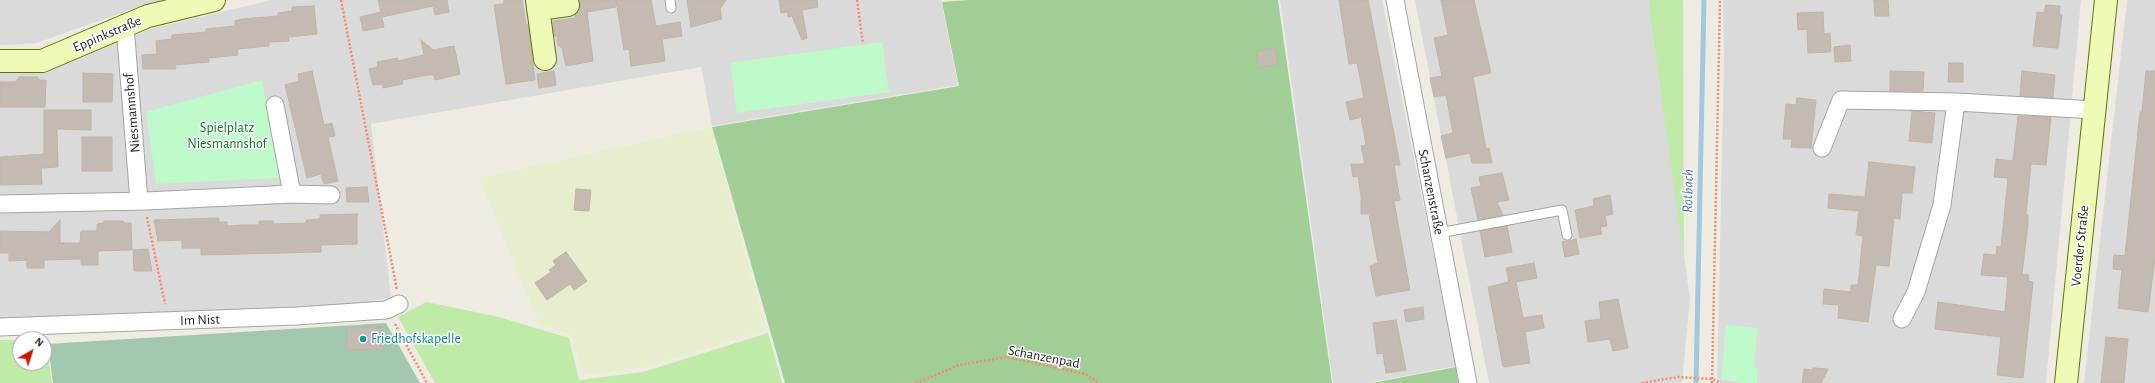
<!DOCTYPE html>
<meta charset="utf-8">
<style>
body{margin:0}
#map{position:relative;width:2155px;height:383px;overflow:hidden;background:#eeece2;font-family:"Alegreya Sans",sans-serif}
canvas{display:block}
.north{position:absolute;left:12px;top:331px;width:40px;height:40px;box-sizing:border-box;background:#fff;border:1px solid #a5a5a5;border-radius:50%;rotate:39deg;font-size:11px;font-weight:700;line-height:16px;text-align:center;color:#1d1d1d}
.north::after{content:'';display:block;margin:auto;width:14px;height:18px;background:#ca1800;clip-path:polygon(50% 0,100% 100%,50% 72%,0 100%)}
</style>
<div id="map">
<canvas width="2155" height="383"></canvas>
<div class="north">N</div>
</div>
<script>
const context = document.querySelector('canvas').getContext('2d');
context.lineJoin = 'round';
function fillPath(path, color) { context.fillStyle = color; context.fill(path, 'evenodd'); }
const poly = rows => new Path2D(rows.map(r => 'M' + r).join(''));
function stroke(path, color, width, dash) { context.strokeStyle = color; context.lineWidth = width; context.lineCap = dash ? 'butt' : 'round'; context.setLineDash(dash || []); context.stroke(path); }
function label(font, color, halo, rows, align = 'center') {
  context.font = font + ' "Alegreya Sans",sans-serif'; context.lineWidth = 3; context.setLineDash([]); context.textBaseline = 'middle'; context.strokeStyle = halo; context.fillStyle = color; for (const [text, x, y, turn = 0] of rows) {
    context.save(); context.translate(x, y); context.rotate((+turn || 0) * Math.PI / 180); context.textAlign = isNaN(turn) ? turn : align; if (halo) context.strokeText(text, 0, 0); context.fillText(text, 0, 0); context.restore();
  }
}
fillPath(poly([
 [0,0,163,0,146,4,37,43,9,45,0,45],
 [271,0,941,0,958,85,712,126,701,67,371,124,391,297,357,305,0,319,0,71,51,68,150,29],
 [1280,0,1382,0,1456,366,1367,383,1333,383],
 [1415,0,1648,0,1690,299,1682,383,1489,383],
 [1723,0,2081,0,2046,383,1717,383,1724,58],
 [2127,0,2155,0,2155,383,2084,383]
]), '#dbdada');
fillPath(poly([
 [711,127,766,330,643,368,582,375,572,335,539,324,479,178]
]), '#e7eecd');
fillPath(poly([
 [1648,0,1683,0,1684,261],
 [426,302,495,316,569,338,579,380,643,372,768,333,782,383,435,383,398,317],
 [0,340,20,340,20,363,44,363,44,341,46,341,52,383,0,383]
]), '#c0eaa7');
fillPath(poly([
 [969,0,1278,0,1332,383,785,383,712,127,959,86,942,2],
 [1456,367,1458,383,1372,383]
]), '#a0ce96');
fillPath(poly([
 [386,323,420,383,53,383,48,344]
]), '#a3c7ad');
fillPath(poly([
 [882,42,889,92,737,113,730,63],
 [262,80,279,178,156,184,146,112],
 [1726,325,1758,328,1754,366,1758,369,1757,383,1742,383,1721,379]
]), '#befaca');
stroke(poly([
 [1696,383,1704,0]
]), '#a2c8dd', 5);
const building = poly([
 [378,0,447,0,449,12,435,15,433,6,382,17,384,27,363,31,360,17,381,12,378,0],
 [504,0,522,0,526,25,528,25,535,80,506,84,494,5,504,4,504,0],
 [579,0,616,0,616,7,587,12,593,61,566,66,562,48,558,45,557,36,554,36,553,21,576,18,575,15,580,9,579,0],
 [616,0,651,0,656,26,680,22,682,36,662,39,665,61,631,66,629,49,624,50,616,0],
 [687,0,726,0,720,9,722,19,691,27,687,0],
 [779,0,817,0,818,7,802,10,807,38,802,40,792,16,788,17,788,12,781,13,779,0],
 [1339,0,1368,0,1400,165,1394,165,1400,200,1394,201,1410,290,1376,296,1370,266,1378,263,1369,214,1361,214,1361,196,1358,176,1353,177,1351,164,1365,164,1361,146,1366,145,1361,117,1350,120,1346,102,1364,98,1357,63,1349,64,1339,0],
 [1441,0,1474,0,1491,73,1473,77,1486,149,1489,148,1492,163,1472,163,1470,153,1446,158,1441,136,1453,133,1446,95,1434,97,1430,78,1442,76,1434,38,1448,35,1441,0],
 [1874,0,1888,0,1889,16,1875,16,1874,0],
 [2046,5,2060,6,2059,14,2062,15,2058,48,2033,46,2037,12,2044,13,2046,5],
 [314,6,317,34,288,37,289,41,269,42,269,46,237,49,238,55,209,58,209,62,175,65,176,69,143,69,142,55,157,54,156,41,172,39,172,35,206,32,206,29,235,26,235,21,242,19,278,16,278,13,292,11,292,7,314,6],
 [1823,12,1824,34,1830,33,1831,52,1808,53,1807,29,1798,30,1797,13,1823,12],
 [421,40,433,50,454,46,460,74,435,80,434,75,428,75,402,80,403,84,383,88,382,84,373,85,369,69,378,67,377,62,398,58,398,61,424,55,421,40],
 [1850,45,1851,61,1835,62,1834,47,1850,45],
 [1275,48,1278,64,1258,68,1257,51,1275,48],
 [1949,63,1963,63,1963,82,1948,82,1949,63],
 [312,71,324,125,332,123,335,136,328,137,338,181,324,184,321,174,307,178,285,85,299,81,298,74,312,71],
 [554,71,556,85,539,88,537,74,554,71],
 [1890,71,1924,72,1923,91,1890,91,1890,71],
 [2022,71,2055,75,2053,98,2020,96,2022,71],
 [2146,71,2155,71,2155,259,2148,312,2118,308,2122,270,2113,269,2114,255,2125,256,2140,112,2142,112,2146,71],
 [83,73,113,74,112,102,83,102,83,73],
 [20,77,37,77,40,80,46,80,45,107,0,107,0,82,15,82,20,77],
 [1797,98,1816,100,1811,148,1791,147,1792,139,1783,139,1786,104,1796,105,1797,98],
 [44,110,91,110,91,130,57,129,58,167,41,168,42,184,0,185,0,157,44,154,44,110],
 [1912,111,1935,113,1932,143,1909,141,1912,111],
 [2018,116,2051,117,2046,165,2031,164,2026,214,2028,215,2028,223,2022,274,2029,275,2028,281,2033,282,2023,378,1997,375,2001,337,1935,329,1938,302,2005,312,2008,277,1981,275,1984,254,1996,255,1997,246,2001,247,2008,178,1994,177,1996,159,2013,161,2018,116],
 [82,137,112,137,112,171,82,171,82,137],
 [1869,162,1915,167,1912,193,1902,193,1900,219,1894,218,1889,266,1876,265,1868,322,1838,318,1839,305,1823,304,1824,289,1851,292,1851,285,1858,285,1863,236,1856,235,1859,211,1828,208,1829,194,1865,197,1869,162],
 [1502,173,1509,200,1497,202,1503,215,1478,220,1471,188,1481,186,1479,177,1502,173],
 [367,187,369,202,347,202,346,188,367,187],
 [576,189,591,190,589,211,574,210,576,189],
 [1610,195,1613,214,1605,216,1607,226,1600,227,1602,234,1580,238,1575,210,1594,206,1593,199,1610,195],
 [357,214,357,244,321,245,321,252,201,255,201,248,182,248,182,240,158,241,154,220,219,218,219,222,227,222,227,226,243,225,259,225,259,221,273,221,274,224,306,223,306,220,320,219,320,215,357,214],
 [60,220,60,243,80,243,81,231,97,231,97,224,103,223,105,221,123,221,125,223,131,223,132,250,98,251,98,265,81,265,81,259,44,260,44,268,27,268,27,260,9,261,9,253,0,253,0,231,49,232,60,220],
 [1507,226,1512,252,1485,257,1480,231,1507,226],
 [1576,239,1579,254,1565,257,1562,242,1576,239],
 [148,249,152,271,134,271,133,250,148,249],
 [566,252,587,281,574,290,570,284,547,300,535,283,551,272,549,270,556,265,553,261,566,252],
 [1534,263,1537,278,1516,282,1523,318,1542,315,1544,328,1525,332,1530,363,1503,367,1488,287,1509,282,1506,268,1534,263],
 [1618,299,1628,348,1613,351,1610,339,1588,342,1585,321,1601,319,1599,302,1618,299],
 [1423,307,1424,319,1406,322,1404,310,1423,307],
 [1396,320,1406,370,1386,373,1383,353,1377,354,1373,323,1396,320],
 [381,327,381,349,347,350,347,328,381,327],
 [2106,337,2128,339,2124,383,2101,383,2106,337],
 [1813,368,1828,369,1821,383,1802,383,1804,369,1813,370,1813,368]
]);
fillPath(building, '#c3bbb2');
stroke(building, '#c0b4a5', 1);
const lane = poly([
 [670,0,671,8],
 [1439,233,1562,210,1567,235]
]);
const street = poly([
 [1395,0,1468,383],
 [125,26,139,201],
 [275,105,292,194],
 [1822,148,1841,100,1956,102,2095,110],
 [0,204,146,201,292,194,331,195],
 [1902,319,1916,292,1942,205,1956,102],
 [0,327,296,316,386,310,399,304]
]);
const secondary = poly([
 [537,0,545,59],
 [538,9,568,5],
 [0,61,42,61,148,16,214,0],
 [2066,383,2106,0]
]);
stroke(lane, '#a4a4a4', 11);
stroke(street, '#a4a4a4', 19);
stroke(secondary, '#5b7404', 24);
stroke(poly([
 [341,0,397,290],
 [857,0,863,44],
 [147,217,165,304],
 [395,324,427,383],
 [916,383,959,365,1007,357,1085,374,1099,383],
 [1642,383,1678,377,1712,379,1721,383],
 [1712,383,1720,0]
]), '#fb8767', 2.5, [2, 2]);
stroke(lane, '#fff', 9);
stroke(street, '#fff', 17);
stroke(secondary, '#eefab5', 22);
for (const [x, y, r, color] of [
 [363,339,4,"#0f9aa8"]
]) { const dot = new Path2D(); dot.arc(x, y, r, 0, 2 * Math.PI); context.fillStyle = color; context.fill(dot); stroke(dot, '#fff', 1.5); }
label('14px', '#1d1d1d', '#fff', [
 ["Eppinkstraße",107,34,-23],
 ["Niesmannshof",132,113,-95],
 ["Schanzenstraße",1431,192,79],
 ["Voerder Straße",2080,246,-84],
 ["Im Nist",200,320,-2],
 ["Schanzenpad",1044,357,11]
]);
label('14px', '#0a7b21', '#fff', [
 ["Spielplatz",227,128],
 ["Niesmannshof",227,144]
]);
label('14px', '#0d838f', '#fff', [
 ["Friedhofskapelle",371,339]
], 'left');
label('italic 15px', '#496fad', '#fff', [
 ["Rotbach",1688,191,-89]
]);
</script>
